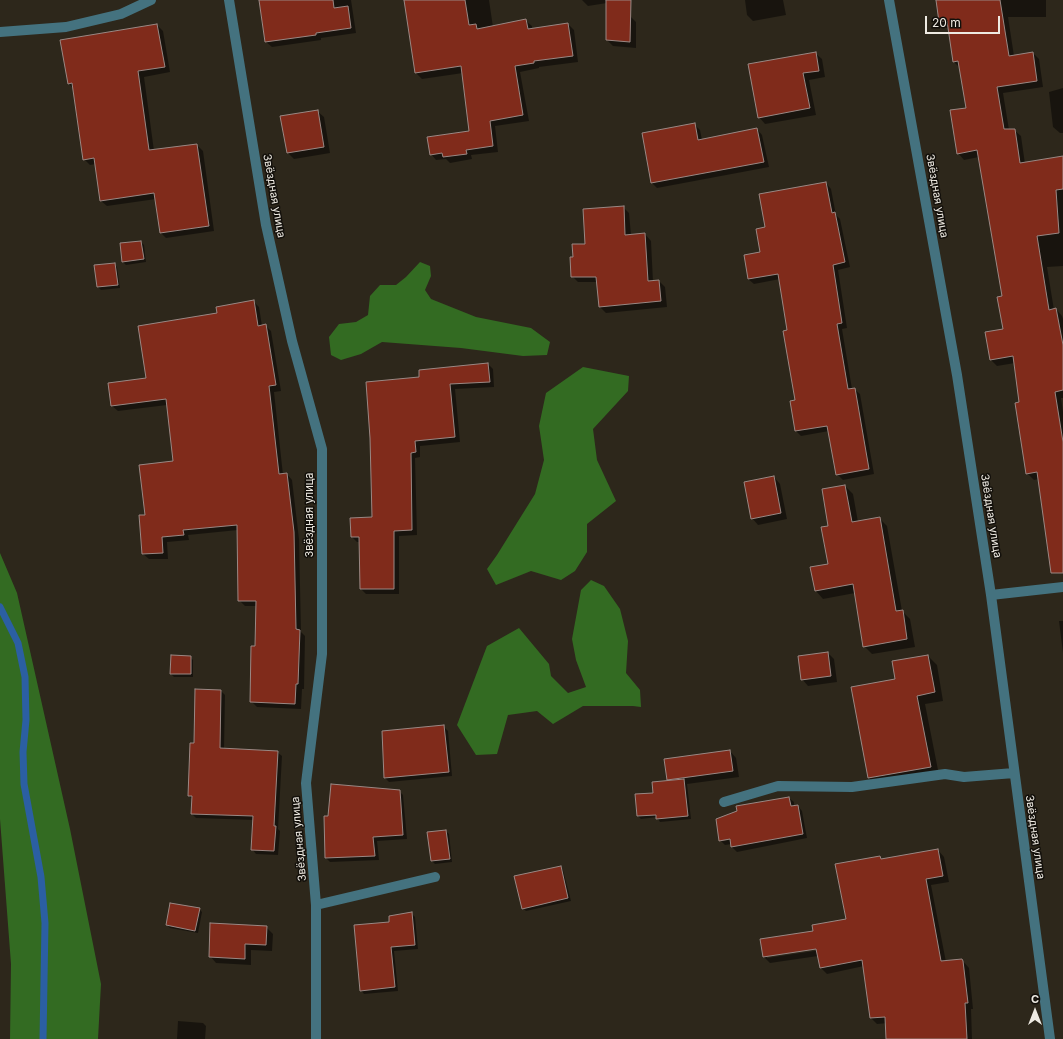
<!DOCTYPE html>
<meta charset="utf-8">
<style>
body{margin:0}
#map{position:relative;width:1063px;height:1039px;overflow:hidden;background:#2d271b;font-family:Inter,sans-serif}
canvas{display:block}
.north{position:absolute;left:1015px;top:991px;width:40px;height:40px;-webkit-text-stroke:3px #13100b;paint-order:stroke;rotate:0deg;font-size:11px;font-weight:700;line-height:16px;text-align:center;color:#eeeae2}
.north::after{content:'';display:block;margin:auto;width:14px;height:18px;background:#eeeae2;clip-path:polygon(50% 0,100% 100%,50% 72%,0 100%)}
.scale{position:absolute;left:925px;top:16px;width:75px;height:18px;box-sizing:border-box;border:2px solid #eeeae2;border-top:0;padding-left:5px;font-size:12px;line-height:14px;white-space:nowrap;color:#eeeae2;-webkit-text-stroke:3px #13100b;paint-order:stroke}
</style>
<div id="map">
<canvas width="1063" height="1039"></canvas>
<div class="north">С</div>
<div class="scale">20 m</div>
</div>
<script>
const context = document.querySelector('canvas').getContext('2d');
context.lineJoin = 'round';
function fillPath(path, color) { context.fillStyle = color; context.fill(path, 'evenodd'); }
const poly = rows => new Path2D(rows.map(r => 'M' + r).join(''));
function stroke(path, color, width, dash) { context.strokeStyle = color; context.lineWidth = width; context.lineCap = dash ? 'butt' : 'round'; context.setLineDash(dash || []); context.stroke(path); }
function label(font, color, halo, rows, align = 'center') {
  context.font = font + ' Inter,sans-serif'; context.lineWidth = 3; context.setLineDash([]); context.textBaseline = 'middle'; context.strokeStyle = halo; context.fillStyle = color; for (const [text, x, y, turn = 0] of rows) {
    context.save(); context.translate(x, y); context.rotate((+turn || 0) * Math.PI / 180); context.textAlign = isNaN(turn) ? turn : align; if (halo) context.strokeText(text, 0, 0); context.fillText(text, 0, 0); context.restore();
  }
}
fillPath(poly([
 [420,262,430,266,431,276,425,290,431,299,476,317,531,328,550,342,547,355,523,356,461,348,382,342,361,354,341,360,331,355,329,337,339,324,356,322,368,315,370,296,380,285,396,285,406,277],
 [583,367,629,376,628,391,593,429,597,460,616,501,587,524,587,552,575,571,561,580,531,571,496,585,487,569,497,555,535,494,544,460,539,426,546,393],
 [0,553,17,593,70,829,101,984,98,1039,10,1039,11,964,0,819],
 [591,580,604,586,620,609,628,641,626,673,640,690,641,707,633,706,583,706,553,724,537,711,508,715,497,754,476,755,457,725,487,646,519,628,549,664,551,676,568,693,586,687,576,660,572,639,581,590]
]), '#336b22');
fillPath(poly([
 [260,0,351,0,356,33,321,38,321,40,272,47,266,42],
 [405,0,489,0,493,27,526,21,532,26,532,29,568,24,574,30,578,62,539,67,539,68,520,72,529,121,495,126,498,152,471,155,472,159,450,163,446,159,436,160,431,154,470,131,463,73,422,79,416,73],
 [582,0,629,0,631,17,636,22,636,48,613,46,607,40,607,3,588,6],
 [745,0,783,0,786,15,753,21,747,15],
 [937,0,1046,0,1046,17,1008,17,1014,56,1033,53,1039,59,1043,87,1003,93,1009,130,1014,130,1021,136,1025,164,1063,157,1063,266,1047,267,1054,310,1056,309,1062,316,1063,319,1063,398,1061,398,1063,412,1063,548,1039,479,1034,480,1027,473,1021,403,1015,363,997,366,991,360,1004,329,1003,297,979,157,964,160,958,153,967,109,960,68,954,62,949,28,946,28,940,21],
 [157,25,163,31,170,72,144,77,154,151,197,145,203,151,214,231,166,238,160,232,156,199,107,206,101,201,96,164,90,165,84,159,73,88,68,83],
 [815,53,822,59,825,77,809,80,816,115,765,124,759,117],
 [1063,88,1063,133,1060,133,1053,127,1049,92],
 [317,111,324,117,330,153,294,159,288,153],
 [694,124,700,130,702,140,757,129,762,135,769,167,657,188,652,183],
 [826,183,831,189,836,215,840,219,850,267,838,270,847,328,842,329,852,389,854,389,860,394,874,474,843,480,837,474,829,431,801,436,796,431,796,401,789,331,780,279,754,284,748,279,762,252,766,228],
 [623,207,629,213,631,235,645,234,651,241,653,282,659,281,665,287,667,307,606,313,600,307,597,282,578,282,572,276,574,258],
 [141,242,144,245,146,262,126,265,123,262],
 [114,264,117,267,120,288,101,290,98,287],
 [253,301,259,307,262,326,266,326,271,331,281,391,274,392,283,475,287,474,292,480,299,539,301,632,305,636,304,689,302,689,301,709,257,707,251,701,256,647,257,606,245,606,239,600,238,530,188,535,189,540,167,542,168,559,149,559,143,554,146,516,174,462,167,405,118,411,112,406,109,384,147,379,218,314],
 [488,364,493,369,494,387,455,389,460,442,420,446,420,457,415,458,417,535,399,536,399,594,366,594,361,589,360,542,357,542,352,537,373,518,420,378],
 [774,477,780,484,787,519,758,525,752,518],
 [845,486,853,494,858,522,879,518,887,526,902,611,910,619,915,647,872,654,864,646,855,593,823,599,816,591,829,564,829,526],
 [1059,621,1063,621,1063,653],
 [828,653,834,659,837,682,808,686,802,679],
 [928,656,937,665,943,701,925,704,939,775,878,786,869,778,897,680],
 [190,657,193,660,193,677,174,677,171,674],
 [221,691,225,695,224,749,277,752,282,756,278,829,280,831,278,855,256,854,252,849,254,820,196,818,192,814,192,799,189,796,195,744],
 [444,727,448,731,452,776,389,782,385,778],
 [730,751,736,758,739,777,687,784,691,819,660,822,657,817,641,819,638,816,636,795,654,794,670,781,668,779],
 [399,791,403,795,407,839,377,841,379,860,330,862,326,858,329,817],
 [789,798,794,802,794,807,798,806,802,811,807,838,737,852,732,847,732,844,725,845,720,840],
 [722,839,735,839,722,841],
 [446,831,449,834,452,862,435,864,432,861,429,833],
 [938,850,944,857,949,882,931,885,946,962,962,960,969,968,973,1009,971,1009,972,1039,950,1039,948,1018,877,1024,871,1018,864,966,827,974,821,968,818,956,770,963,764,957,814,932,847,920,880,857,883,860],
 [821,948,821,950,767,958,767,956],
 [560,867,563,870,571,901,526,911,523,908],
 [199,909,202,912,198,933,170,928,167,925],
 [411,913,415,917,418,949,394,951,398,991,364,994,361,990,390,923],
 [266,927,273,934,272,951,251,950,251,965,216,963,210,956],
 [178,1021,203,1023,206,1026,205,1039,177,1039]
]), '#0007');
stroke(poly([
 [0,607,18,643,25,677,26,720,23,752,24,784,41,877,45,923,43,1039]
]), '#2b5fa2', 7);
const building = poly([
 [259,0,333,0,334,8,348,6,351,28,316,33,316,35,265,42,259,0],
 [404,0,465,0,469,25,476,24,477,29,526,19,528,29,568,23,573,56,534,61,534,63,515,66,523,115,490,121,493,146,466,150,467,154,443,157,442,153,430,155,427,137,469,131,461,66,415,73,404,0],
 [606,0,631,0,630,42,606,40,606,0],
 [936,0,1000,0,1009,56,1033,52,1037,81,997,87,1004,129,1015,129,1020,163,1063,156,1063,189,1056,190,1059,233,1037,236,1049,310,1056,308,1063,345,1063,390,1055,392,1063,442,1063,573,1051,573,1037,472,1026,474,1015,403,1019,402,1013,356,990,360,985,332,1003,329,997,297,1002,296,977,150,957,154,950,110,966,108,958,61,953,62,947,21,939,22,936,0],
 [157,24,165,67,138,71,149,150,197,144,209,226,160,233,154,193,100,201,94,158,83,160,72,83,68,84,60,40,157,24],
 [816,52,819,71,803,73,810,108,758,118,748,64,816,52],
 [318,110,324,147,287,153,280,116,318,110],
 [695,123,698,140,757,128,764,162,651,183,642,133,695,123],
 [826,182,832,213,835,212,845,262,833,265,842,323,837,324,848,389,855,388,869,469,836,475,827,426,795,431,790,401,795,400,783,331,787,330,778,274,748,279,744,255,760,252,756,229,765,227,759,194,826,182],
 [624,206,625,235,645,233,648,281,659,280,661,301,599,307,596,277,571,277,570,257,573,257,572,244,585,244,583,209,624,206],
 [141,241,144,259,122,262,120,243,141,241],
 [115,263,118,285,97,287,94,265,115,263],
 [254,300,258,326,266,324,276,385,269,386,279,474,287,473,294,532,296,629,300,630,298,684,296,684,295,704,250,702,251,646,255,646,256,601,238,601,237,525,183,530,184,535,162,537,163,553,142,554,139,515,145,515,139,465,173,461,166,399,111,406,108,383,146,378,138,326,217,313,216,307,254,300],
 [488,363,490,382,450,384,455,437,415,441,416,452,411,453,412,530,394,531,394,589,360,589,359,537,351,537,350,518,372,517,370,438,366,382,419,377,419,370,488,363],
 [774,476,781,513,751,519,744,482,774,476],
 [845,485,852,522,880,517,896,611,903,610,907,639,863,647,853,584,815,591,810,567,828,564,821,527,828,526,822,489,845,485],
 [828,652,831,676,801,680,798,656,828,652],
 [171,655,191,656,191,674,170,674,171,655],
 [928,655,935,692,917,696,931,767,868,778,851,687,895,679,892,661,928,655],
 [195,689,221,690,220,748,278,751,274,826,276,826,274,851,251,850,253,816,191,814,192,796,188,796,190,743,194,743,195,689],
 [444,725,449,772,384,778,382,731,444,725],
 [730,750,733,771,667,780,664,759,730,750],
 [684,779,688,816,656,819,656,815,637,816,635,794,653,793,652,782,684,779],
 [331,784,400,790,403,835,373,837,375,856,325,858,324,816,328,816,331,784],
 [789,797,791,806,798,805,803,834,731,847,730,839,719,841,716,819,737,811,736,806,789,797],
 [446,830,450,859,431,861,427,832,446,830],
 [938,849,943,876,926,879,941,961,962,959,963,961,968,1003,965,1003,967,1039,886,1039,885,1017,870,1018,862,960,820,968,816,949,763,957,760,939,813,931,812,925,846,919,835,864,880,856,881,859,938,849],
 [561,866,568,898,522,909,514,876,561,866],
 [170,903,200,908,195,931,166,925,170,903],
 [412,912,415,945,391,947,395,987,360,991,354,925,389,922,389,916,412,912],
 [210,923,267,926,266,945,245,944,245,959,209,957,210,923]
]);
fillPath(building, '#802b1b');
stroke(building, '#9a8884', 1);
stroke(poly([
 [229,0,266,225,292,341,322,449,322,654,306,783,316,905,316,1039],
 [889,0,957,375,991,595,1050,1039],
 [0,32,66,27,121,14,151,0],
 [991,595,1063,587],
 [724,802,778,786,852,787,945,774,964,777,1014,773],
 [316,905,435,877]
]), '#44727f', 10);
label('11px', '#eeeae2', '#13100b', [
 ["Звёздная улица",274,196,80],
 ["Звёздная улица",937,196,80],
 ["Звёздная улица",310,515,-90],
 ["Звёздная улица",991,516,81],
 ["Звёздная улица",1035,837,82],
 ["Звёздная улица",299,839,-95]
]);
</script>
